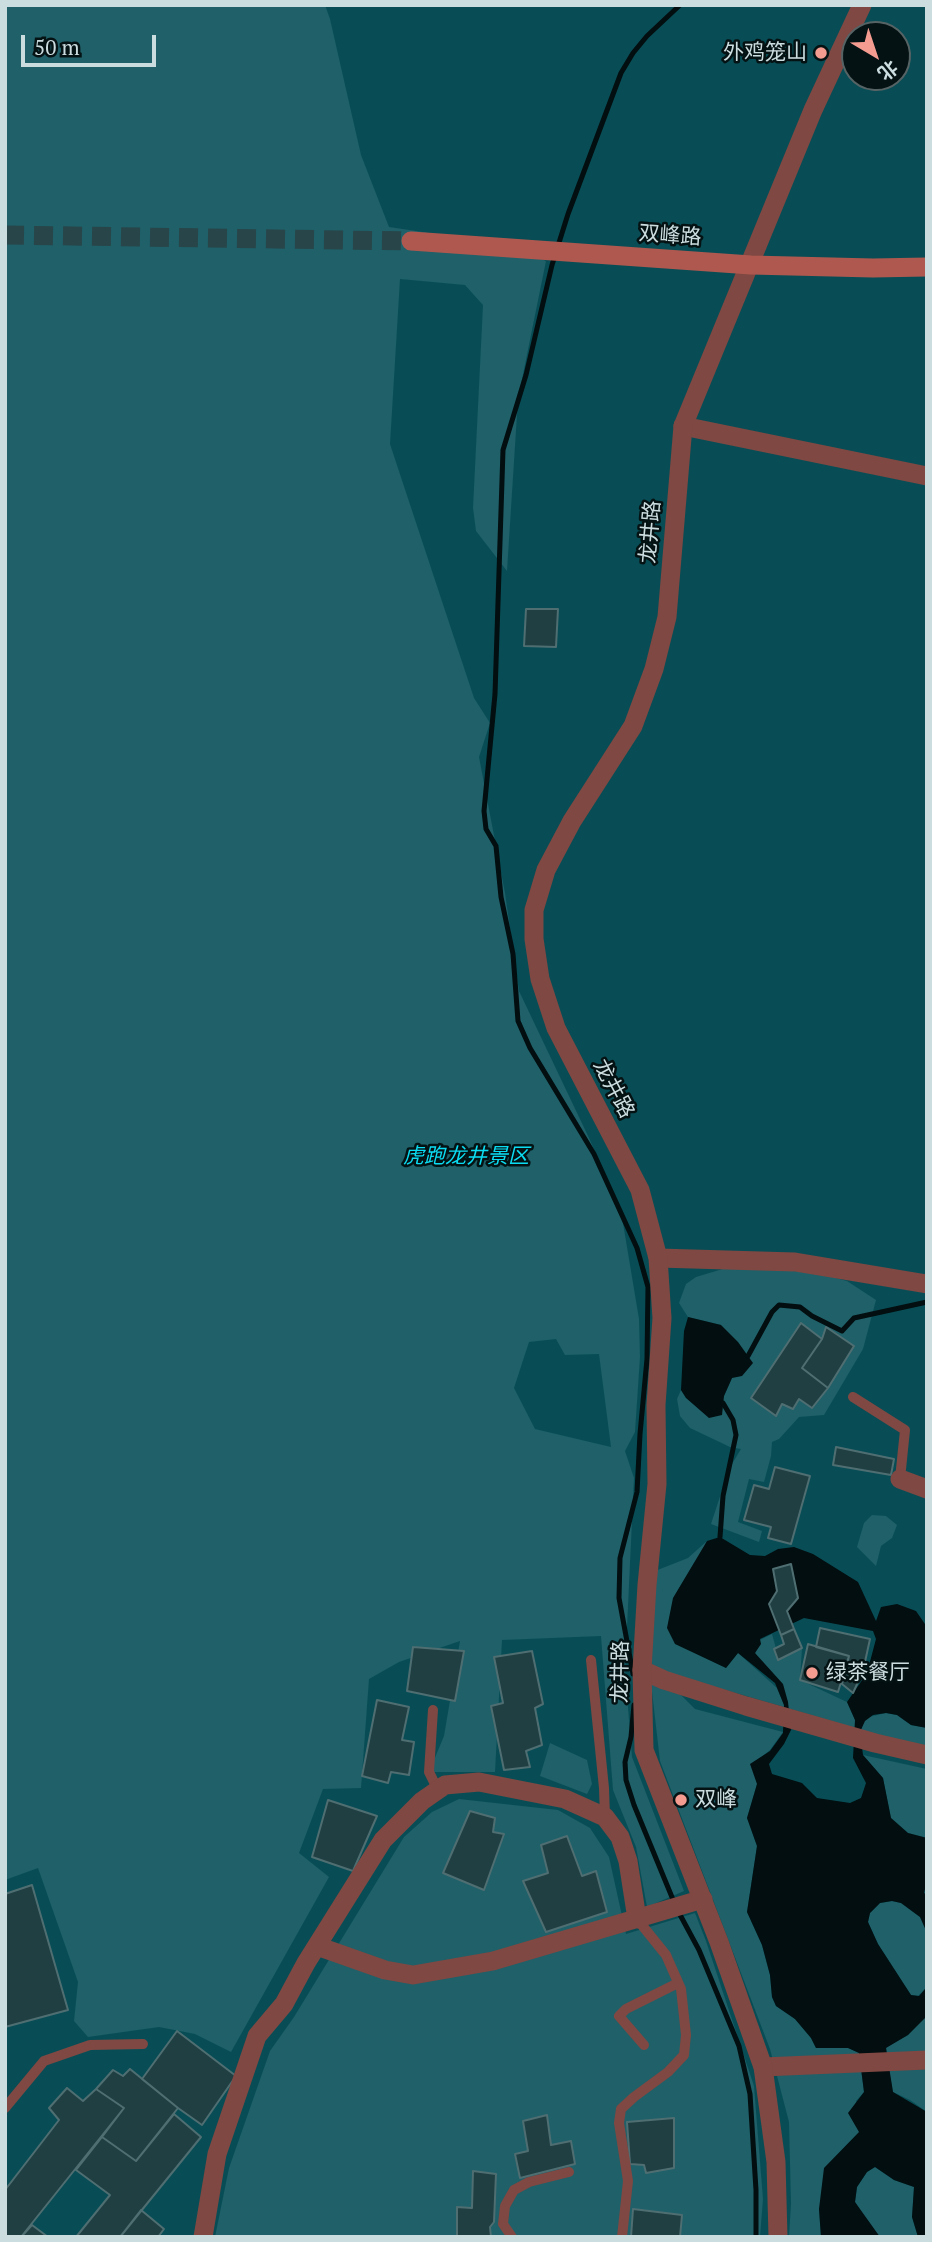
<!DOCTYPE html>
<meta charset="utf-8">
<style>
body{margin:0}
#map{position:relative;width:932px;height:2242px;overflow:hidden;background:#0b2b30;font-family:"PT Serif","Noto Sans SC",serif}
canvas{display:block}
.frame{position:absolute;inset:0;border:7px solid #ccdde0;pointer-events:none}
.north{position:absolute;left:841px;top:21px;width:70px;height:70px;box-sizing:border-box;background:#051213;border:2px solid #556365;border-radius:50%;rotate:141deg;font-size:19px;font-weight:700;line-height:28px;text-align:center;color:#ccdde0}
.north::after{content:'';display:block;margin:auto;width:24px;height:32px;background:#f59c91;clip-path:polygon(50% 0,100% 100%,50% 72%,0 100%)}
.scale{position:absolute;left:21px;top:35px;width:135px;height:32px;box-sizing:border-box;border:4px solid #ccdde0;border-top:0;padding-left:9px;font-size:21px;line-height:24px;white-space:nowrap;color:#ccdde0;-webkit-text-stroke:5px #051213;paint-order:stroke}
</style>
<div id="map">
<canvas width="932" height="2242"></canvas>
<div class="frame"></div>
<div class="north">北</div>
<div class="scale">50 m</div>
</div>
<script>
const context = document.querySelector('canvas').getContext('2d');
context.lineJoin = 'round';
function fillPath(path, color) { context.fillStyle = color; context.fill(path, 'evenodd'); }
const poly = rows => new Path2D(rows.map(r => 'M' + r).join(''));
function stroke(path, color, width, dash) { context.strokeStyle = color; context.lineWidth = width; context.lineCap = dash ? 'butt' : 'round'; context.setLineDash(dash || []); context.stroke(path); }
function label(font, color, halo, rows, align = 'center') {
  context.font = font + ' "PT Serif","Noto Sans SC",serif'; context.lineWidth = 5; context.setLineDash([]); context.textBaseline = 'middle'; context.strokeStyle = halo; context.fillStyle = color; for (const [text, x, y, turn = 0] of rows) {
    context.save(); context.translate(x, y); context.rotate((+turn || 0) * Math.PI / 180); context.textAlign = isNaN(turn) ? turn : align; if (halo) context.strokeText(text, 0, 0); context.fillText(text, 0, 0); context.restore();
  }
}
fillPath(poly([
 [5,5,927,5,927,2237,5,2237],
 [855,35,897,35,897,77,855,77]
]), '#084d55');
fillPath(poly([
 [5,5,325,5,330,19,361,155,389,227,504,244,546,261,518,399,507,571,476,531,473,508,483,305,465,285,400,279,390,444,474,698,490,723,479,757,505,893,519,991,589,1138,621,1211,639,1319,640,1357,635,1432,625,1451,634,1478,625,1670,632,1757,684,1891,647,1907,636,1847,613,1790,601,1636,502,1640,495,1772,429,1772,444,1736,460,1641,399,1662,369,1679,361,1788,323,1789,299,1853,329,1877,231,2052,195,2034,159,2027,88,2037,74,2021,78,1982,38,1868,5,1880],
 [556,1339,565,1355,599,1354,611,1447,535,1429,514,1388,529,1342],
 [726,1268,814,1272,847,1281,876,1300,863,1349,824,1415,799,1417,779,1439,772,1442,771,1456,764,1482,749,1479,738,1522,762,1531,759,1542,711,1524,729,1469,741,1449,730,1447,690,1428,680,1416,677,1399,681,1390,686,1398,724,1396,732,1378,721,1325,688,1317,679,1303,686,1284,696,1277],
 [872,1515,886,1516,897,1525,892,1538,881,1546,876,1566,857,1547,864,1523],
 [707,1541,700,1556,702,1656,726,1668,738,1653,777,1688,784,1705,788,1702,755,1653,760,1640,772,1634,779,1659,802,1648,800,1680,847,1702,855,1720,886,1713,897,1715,911,1725,927,1728,927,1749,654,1669,650,1658,655,1571,688,1558],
 [651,1683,681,1695,695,1709,783,1732,770,1750,758,1760,757,1784,747,1818,757,1846,747,1912,762,1945,770,1975,772,1997,776,2006,795,2019,811,2038,816,2048,848,2048,859,2053,864,2092,856,2101,860,2132,846,2147,819,2209,821,2237,789,2237,791,2204,789,2122,770,2049,660,1761],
 [550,1743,587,1760,592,1784,587,1794,540,1776],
 [863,1755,927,1769,927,1838,908,1833,891,1818,883,1778],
 [459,1799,558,1810,590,1828,609,1857,626,1934,695,1913,706,1941,754,2086,763,2199,760,2237,215,2237,229,2168,270,2051,294,2017,404,1837,432,1812],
 [892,1901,901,1903,920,1917,926,1928,927,1982,925,1989,918,1996,911,1995,878,1944,868,1922,870,1913,880,1903],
 [927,2014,927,2056,887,2056,886,2047,908,2035],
 [927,2069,927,2112,910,2100,893,2092,889,2070],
 [875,2167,894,2180,914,2187,912,2217,918,2237,880,2237,865,2219,855,2202,857,2187,867,2172]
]), '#1f6069');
fillPath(poly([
 [688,1317,721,1325,738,1342,753,1363,742,1376,732,1378,724,1396,722,1415,709,1418,686,1398,681,1390,684,1331],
 [720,1537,750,1555,765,1556,778,1549,794,1547,813,1554,858,1582,876,1621,881,1607,897,1604,916,1611,927,1627,927,1728,911,1725,897,1715,886,1713,873,1715,865,1721,860,1732,863,1755,883,1778,891,1818,908,1833,927,1838,927,1881,924,1893,927,1895,927,1933,920,1917,901,1903,892,1901,880,1903,870,1913,868,1922,878,1944,911,1995,919,1996,925,1989,927,1982,925,2018,908,2035,886,2048,893,2092,927,2112,927,2237,918,2237,912,2217,914,2187,894,2180,875,2167,867,2172,857,2187,855,2202,880,2237,821,2237,819,2209,824,2168,859,2132,848,2113,864,2092,859,2053,848,2048,816,2048,811,2038,795,2019,776,2006,772,1997,770,1975,762,1945,747,1912,757,1846,747,1818,757,1784,750,1764,770,1751,783,1733,784,1705,775,1683,738,1653,726,1668,675,1644,667,1628,673,1598,707,1541],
 [804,1618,873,1631,876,1639,867,1673,847,1702,855,1720,853,1758,866,1783,861,1798,850,1803,817,1798,802,1783,772,1774,769,1764,784,1744,791,1730,788,1702,783,1684,755,1653,761,1644,760,1639]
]), '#020e10');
stroke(poly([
 [748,1356,772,1312,779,1305,800,1307,812,1316,842,1331,854,1318,927,1302],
 [720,1537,723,1496,736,1435,733,1420,723,1403],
 [633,1674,619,1598,620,1558,637,1492,640,1434,647,1359,648,1287,637,1248,594,1154,530,1048,518,1021,513,954,501,897,496,846,486,829,484,811,495,694,503,450,526,375,552,265,568,214,621,73,633,53,647,36,680,5],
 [634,1705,631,1737,625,1762,626,1780,634,1805,674,1902],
 [678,1911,699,1950,739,2046,750,2094,756,2190,756,2237]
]), '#020e10', 5);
const building = poly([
 [526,609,558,609,556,647,524,646,526,609],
 [801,1323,822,1339,802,1368,828,1388,812,1408,799,1399,793,1409,782,1404,776,1416,751,1398,801,1323],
 [826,1327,854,1346,828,1388,802,1368,822,1339,826,1327],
 [836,1447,894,1459,891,1475,833,1465,836,1447],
 [775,1467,810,1476,791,1544,768,1538,771,1527,744,1520,754,1485,769,1489,775,1467],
 [791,1564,798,1598,787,1611,794,1629,781,1635,769,1604,777,1591,773,1569,791,1564],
 [820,1628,870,1639,863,1671,853,1693,842,1684,849,1656,816,1647,820,1628],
 [794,1629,802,1648,778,1660,774,1649,784,1644,781,1635,794,1629],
 [808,1644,849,1656,838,1692,800,1680,808,1644],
 [413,1647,464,1651,455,1701,407,1691,413,1647],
 [532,1651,543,1704,535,1708,542,1745,526,1751,530,1767,504,1770,491,1706,503,1703,494,1657,532,1651],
 [377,1700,409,1707,402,1740,414,1742,409,1775,391,1772,388,1783,362,1776,377,1700],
 [328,1800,377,1816,353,1871,312,1857,328,1800],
 [470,1811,495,1818,493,1832,504,1834,484,1890,443,1873,470,1811],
 [567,1836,582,1876,596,1871,607,1912,546,1932,523,1881,548,1873,541,1845,567,1836],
 [32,1885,68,2010,5,2027,5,1894,32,1885],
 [177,2031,236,2076,202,2125,178,2108,142,2079,177,2031],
 [130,2069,178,2108,136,2161,102,2137,124,2108,96,2089,113,2070,123,2076,130,2069],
 [67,2088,83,2101,96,2089,124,2108,21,2237,5,2237,5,2190,59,2120,49,2108,67,2088],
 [174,2114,201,2137,120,2237,76,2237,110,2195,76,2170,102,2137,136,2161,174,2114],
 [547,2115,551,2145,571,2141,575,2164,520,2178,515,2154,528,2151,523,2121,547,2115],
 [674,2118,674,2168,646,2173,644,2165,630,2164,627,2122,674,2118],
 [473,2171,496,2174,494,2222,490,2227,491,2237,457,2237,457,2207,472,2208,473,2171],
 [633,2209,682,2215,680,2237,631,2237,633,2209],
 [141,2210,164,2229,158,2237,120,2237,141,2210],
 [32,2225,48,2237,21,2237,32,2225]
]);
fillPath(building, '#203f43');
stroke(building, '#4e6e72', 2);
stroke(poly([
 [5,235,411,241]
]), '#28464a', 19, [19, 10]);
stroke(poly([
 [853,1397,905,1430,900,1479],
 [591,1660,604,1788,605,1817],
 [433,1710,429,1772,438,1790],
 [644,2045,619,2016,626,2009,678,1983],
 [5,2108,44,2061,90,2045,143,2044],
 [512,2237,503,2224,505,2206,514,2190,529,2182,569,2172],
 [622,2237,628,2181,619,2123,621,2109,634,2097,668,2072,684,2055,686,2035,681,1989,666,1955,637,1919]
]), '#7f4842', 10);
stroke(poly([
 [683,426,927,476],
 [658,1258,795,1262,927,1284],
 [900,1479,927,1489],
 [642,1670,664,1680,746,1706,875,1743,927,1755],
 [317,1946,385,1970,413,1975,493,1961,703,1899],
 [763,2067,927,2060],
 [203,2237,217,2154,257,2036,284,2004,306,1963,383,1840,422,1801,445,1785,479,1782,565,1799,605,1817,620,1837,628,1861,637,1919]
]), '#7f4842', 19);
stroke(poly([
 [778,2237,776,2162,763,2067,719,1942,644,1750,642,1670,647,1585,657,1484,656,1405,662,1318,658,1258,640,1190,556,1028,540,979,534,939,534,910,546,870,572,821,633,726,654,669,667,617,683,426,813,110,862,5]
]), '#7f4842', 19);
stroke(poly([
 [411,241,751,265,873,268,927,267]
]), '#af584f', 19);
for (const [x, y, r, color] of [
 [821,53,7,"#f59c91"],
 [812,1673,7,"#f59c91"],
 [681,1800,7,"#f59c91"]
]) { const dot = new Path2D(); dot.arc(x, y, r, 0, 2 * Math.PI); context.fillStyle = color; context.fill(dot); stroke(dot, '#051213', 2.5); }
label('21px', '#ccdde0', '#051213', [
 ["外鸡笼山",807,53,"right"],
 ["绿茶餐厅",826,1673],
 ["双峰",695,1800]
], 'left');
label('21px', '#ccdde0', '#051213', [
 ["双峰路",670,236,4],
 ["龙井路",651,532,-85],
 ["龙井路",613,1089,62],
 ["龙井路",621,1672,-89]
]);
label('italic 21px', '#0bdcf2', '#051213', [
 ["虎跑龙井景区",466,1157]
]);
</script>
